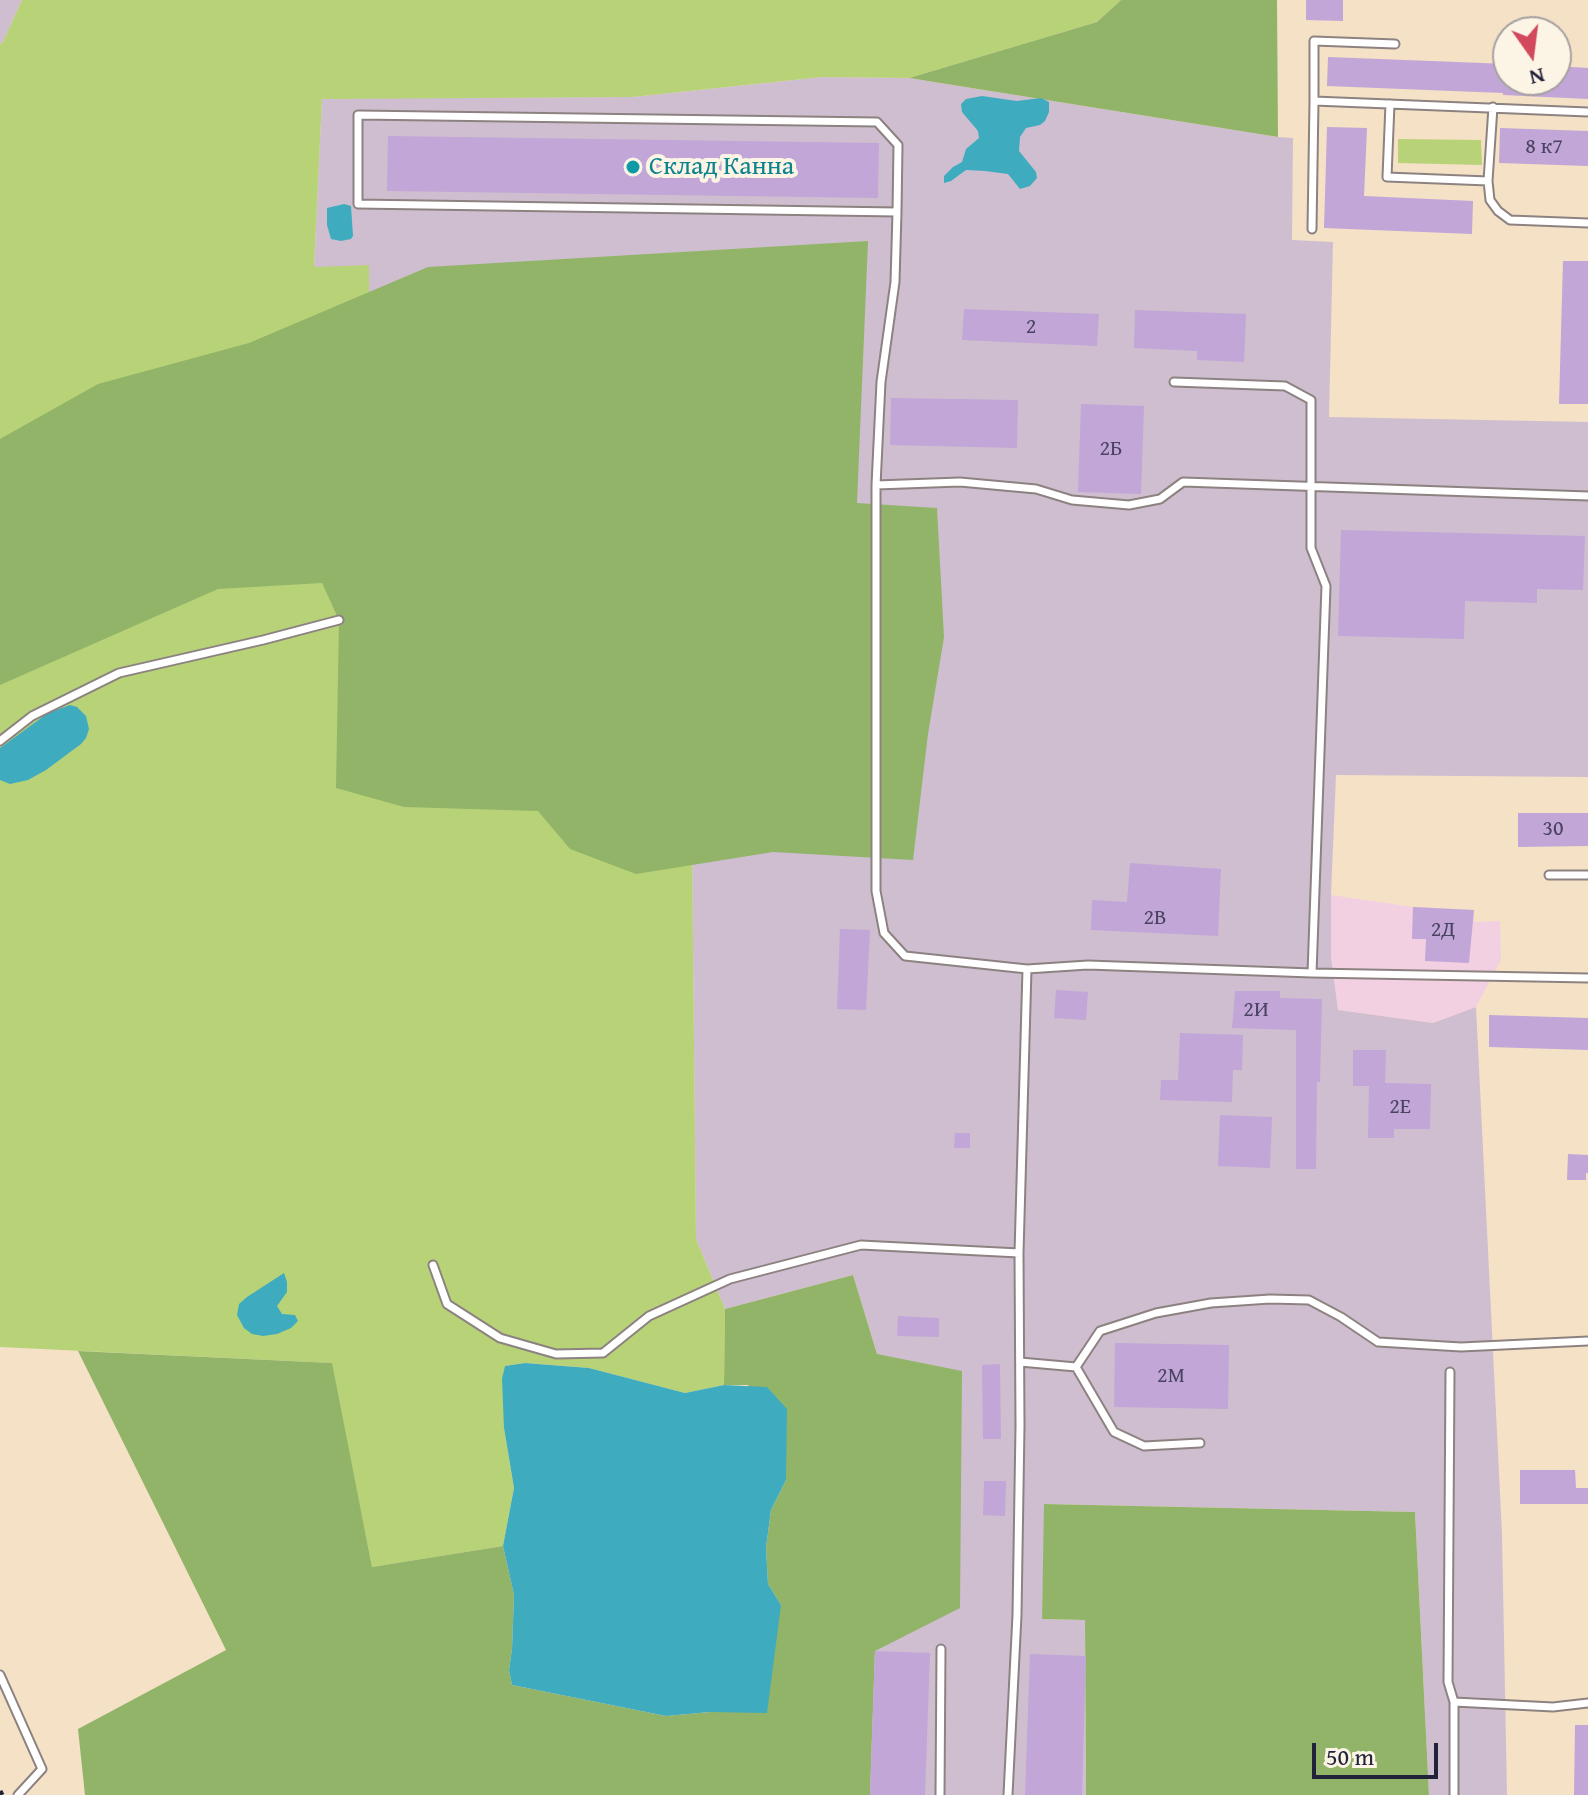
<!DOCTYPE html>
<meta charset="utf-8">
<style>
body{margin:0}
#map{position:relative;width:1588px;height:1795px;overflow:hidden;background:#f5e1c6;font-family:"Gentium Book Plus",serif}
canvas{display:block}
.north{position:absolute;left:1492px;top:16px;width:80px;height:80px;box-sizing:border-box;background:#fcf5e5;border:2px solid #a5a1a1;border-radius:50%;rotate:166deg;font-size:22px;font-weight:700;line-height:32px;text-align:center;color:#22223b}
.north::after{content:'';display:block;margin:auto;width:28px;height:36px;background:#d1495b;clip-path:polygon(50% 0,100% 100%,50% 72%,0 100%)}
.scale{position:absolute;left:1312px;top:1743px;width:126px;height:36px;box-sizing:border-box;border:4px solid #22223b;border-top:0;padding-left:10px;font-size:24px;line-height:28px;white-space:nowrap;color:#22223b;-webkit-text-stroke:6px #fcf5e5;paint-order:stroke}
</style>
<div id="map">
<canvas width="1588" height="1795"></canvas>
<div class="north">N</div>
<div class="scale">50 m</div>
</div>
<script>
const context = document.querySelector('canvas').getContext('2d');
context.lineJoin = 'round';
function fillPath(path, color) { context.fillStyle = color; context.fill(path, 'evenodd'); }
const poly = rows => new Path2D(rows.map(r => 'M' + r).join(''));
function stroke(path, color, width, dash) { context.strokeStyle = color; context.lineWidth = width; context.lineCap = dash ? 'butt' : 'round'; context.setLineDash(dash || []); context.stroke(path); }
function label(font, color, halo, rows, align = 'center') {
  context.font = font + ' "Gentium Book Plus",serif'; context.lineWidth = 8; context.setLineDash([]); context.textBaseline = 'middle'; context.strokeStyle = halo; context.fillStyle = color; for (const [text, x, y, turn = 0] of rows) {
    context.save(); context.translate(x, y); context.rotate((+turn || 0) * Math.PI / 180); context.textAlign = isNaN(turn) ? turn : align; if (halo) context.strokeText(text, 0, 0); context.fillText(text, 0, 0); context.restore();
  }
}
fillPath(poly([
 [1331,895,1413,907,1474,910,1474,922,1500,921,1501,960,1476,1007,1433,1023,1338,1010,1331,957]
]), '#f2d0e2');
fillPath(poly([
 [0,0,22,0,3,42,0,44],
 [822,77,909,78,1278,137,1293,138,1292,240,1333,242,1329,417,1588,422,1588,777,1336,775,1331,895,1331,957,1338,1010,1433,1023,1476,1007,1502,1534,1507,1795,1429,1795,1415,1512,1045,1504,1042,1619,1085,1620,1086,1795,870,1795,875,1651,877,1354,853,1275,725,1309,696,1239,691,751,314,268,322,98,632,97]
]), '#cfbed0');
fillPath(poly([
 [22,0,1121,0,1097,22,909,78,822,77,632,97,322,99,314,267,369,265,369,584,691,750,696,1239,725,1309,724,1385,685,1393,589,1368,525,1363,505,1366,504,1428,514,1488,503,1546,372,1567,331,1363,0,1347,0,44,3,42],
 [1398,139,1481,140,1482,165,1398,163]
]), '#b8d278');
fillPath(poly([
 [1121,0,1277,0,1278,137,909,78,1097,22],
 [868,241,857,503,937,508,944,637,928,734,913,860,773,852,636,874,570,849,538,811,404,807,336,788,339,620,322,583,218,589,0,685,0,439,98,384,249,343,428,267],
 [853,1275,877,1354,962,1371,960,1608,875,1651,870,1795,85,1795,78,1729,226,1650,78,1351,332,1363,372,1567,503,1546,514,1595,512,1649,509,1670,512,1685,666,1716,710,1712,781,1605,768,1584,766,1548,771,1510,786,1480,748,1385,724,1385,725,1309],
 [1044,1504,1415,1512,1429,1795,1086,1795,1085,1620,1042,1619]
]), '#92b468');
fillPath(poly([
 [982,96,1017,101,1041,98,1049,102,1049,112,1045,121,1040,125,1026,128,1020,137,1019,151,1036,172,1037,178,1030,186,1020,189,1008,174,985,171,966,170,951,181,944,183,944,176,953,167,962,162,966,149,979,138,978,131,962,112,961,104,966,99],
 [344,204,351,206,353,236,351,239,341,241,331,239,327,225,327,208],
 [70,705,77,707,86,716,89,729,86,738,81,744,46,770,28,780,10,784,0,780,0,748,48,713],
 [284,1273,287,1282,287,1292,277,1306,282,1314,295,1315,298,1321,291,1328,277,1334,263,1336,252,1334,244,1328,237,1315,239,1304,247,1297],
 [525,1363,589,1368,685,1393,724,1385,767,1387,787,1409,786,1480,771,1510,766,1548,768,1584,781,1605,767,1713,710,1712,666,1716,512,1685,509,1670,512,1649,514,1595,503,1546,514,1488,504,1428,502,1379,505,1366]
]), '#3fabbf');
fillPath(poly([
 [1306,0,1343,0,1343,21,1306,20],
 [1328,57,1508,64,1508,80,1556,80,1556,66,1588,68,1588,99,1503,95,1503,93,1327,86],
 [1327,127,1367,128,1364,196,1473,201,1472,234,1324,228],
 [1500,128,1588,131,1588,166,1499,163],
 [388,136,879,143,878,198,387,191],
 [1563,261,1588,261,1588,404,1559,404],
 [964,309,1099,314,1097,346,962,340],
 [1135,310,1246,314,1244,362,1197,360,1197,351,1134,348],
 [891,398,1018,400,1017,448,890,445],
 [1081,404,1144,406,1141,494,1078,492],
 [1341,530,1585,536,1583,590,1537,589,1537,603,1465,601,1464,639,1338,636],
 [1518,813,1588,813,1588,846,1518,847],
 [1130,863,1221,869,1218,936,1091,930,1092,900,1127,902],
 [1413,907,1474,910,1469,963,1425,961,1426,939,1412,939],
 [840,929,870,930,866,1010,837,1009],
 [1056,990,1088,992,1086,1020,1054,1018],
 [1235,991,1280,991,1280,998,1322,999,1320,1082,1317,1082,1316,1169,1296,1169,1296,1030,1232,1028],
 [1489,1015,1588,1018,1588,1050,1489,1047],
 [1180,1033,1243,1035,1242,1070,1233,1070,1232,1102,1160,1100,1161,1080,1178,1080],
 [1353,1050,1386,1050,1385,1083,1431,1084,1430,1129,1394,1129,1394,1138,1368,1138,1369,1086,1353,1086],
 [1220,1115,1272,1117,1270,1168,1218,1166],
 [955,1133,970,1133,970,1148,954,1148],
 [1568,1154,1588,1155,1588,1173,1586,1173,1586,1180,1567,1180],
 [898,1316,939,1318,939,1337,897,1336],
 [1115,1343,1229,1345,1228,1409,1114,1407],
 [1000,1364,1001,1439,983,1439,982,1365],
 [1520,1470,1575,1470,1576,1488,1588,1488,1588,1504,1520,1504],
 [984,1481,1006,1481,1005,1516,983,1515],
 [875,1651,930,1653,925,1795,870,1795],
 [1030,1654,1086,1656,1082,1795,1025,1795],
 [1575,1725,1588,1725,1588,1795,1574,1795]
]), '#c1a6d7');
const lane = poly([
 [1395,44,1314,41,1314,101,1588,112],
 [1390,104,1387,177,1488,181],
 [1493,107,1488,181,1490,200,1498,211,1510,220,1588,223],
 [897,212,358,204,358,115,877,122,898,145,897,212,895,282,881,382,876,485,876,891,884,933,905,956,1027,969,1088,965,1312,973,1588,978],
 [1312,229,1314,101],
 [1174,382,1285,386,1311,400,1311,548,1326,586,1312,973],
 [876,485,960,482,1036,489,1072,500,1129,505,1160,499,1183,482,1588,496],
 [0,741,32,716,119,673,263,640,339,620],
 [1549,875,1588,875],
 [433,1265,447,1304,500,1338,556,1354,603,1353,649,1316,730,1279,861,1245,1019,1253],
 [1020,1362,1076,1367,1100,1331,1156,1313,1211,1303,1270,1299,1309,1300,1341,1317,1378,1342,1461,1347,1588,1341],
 [1076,1367,1114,1432,1144,1446,1200,1443],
 [1450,1372,1448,1682,1454,1702,1553,1707,1588,1703],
 [0,1675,42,1769,18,1795],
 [940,1795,941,1649],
 [1008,1795,1017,1615,1020,1426,1019,1253,1027,969],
 [1454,1795,1454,1702]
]);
stroke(lane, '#8c8280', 11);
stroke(lane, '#fff', 7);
stroke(poly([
 [0,1791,2,1795]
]), '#22223b', 5, [12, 6]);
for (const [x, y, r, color] of [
 [633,167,8,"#0f9aa8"]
]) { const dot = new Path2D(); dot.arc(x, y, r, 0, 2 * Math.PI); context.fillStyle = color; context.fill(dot); stroke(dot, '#fcf5e5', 3); }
label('22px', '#4a4362', null, [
 ["8 к7",1544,147],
 ["2",1031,327],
 ["2Б",1111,449],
 ["30",1553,829],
 ["2В",1155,918],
 ["2Д",1443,930],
 ["2И",1256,1010],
 ["2Е",1400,1107],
 ["2М",1171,1376]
]);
label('26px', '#0d838f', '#fcf5e5', [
 ["Склад Канна",649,167]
], 'left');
</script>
